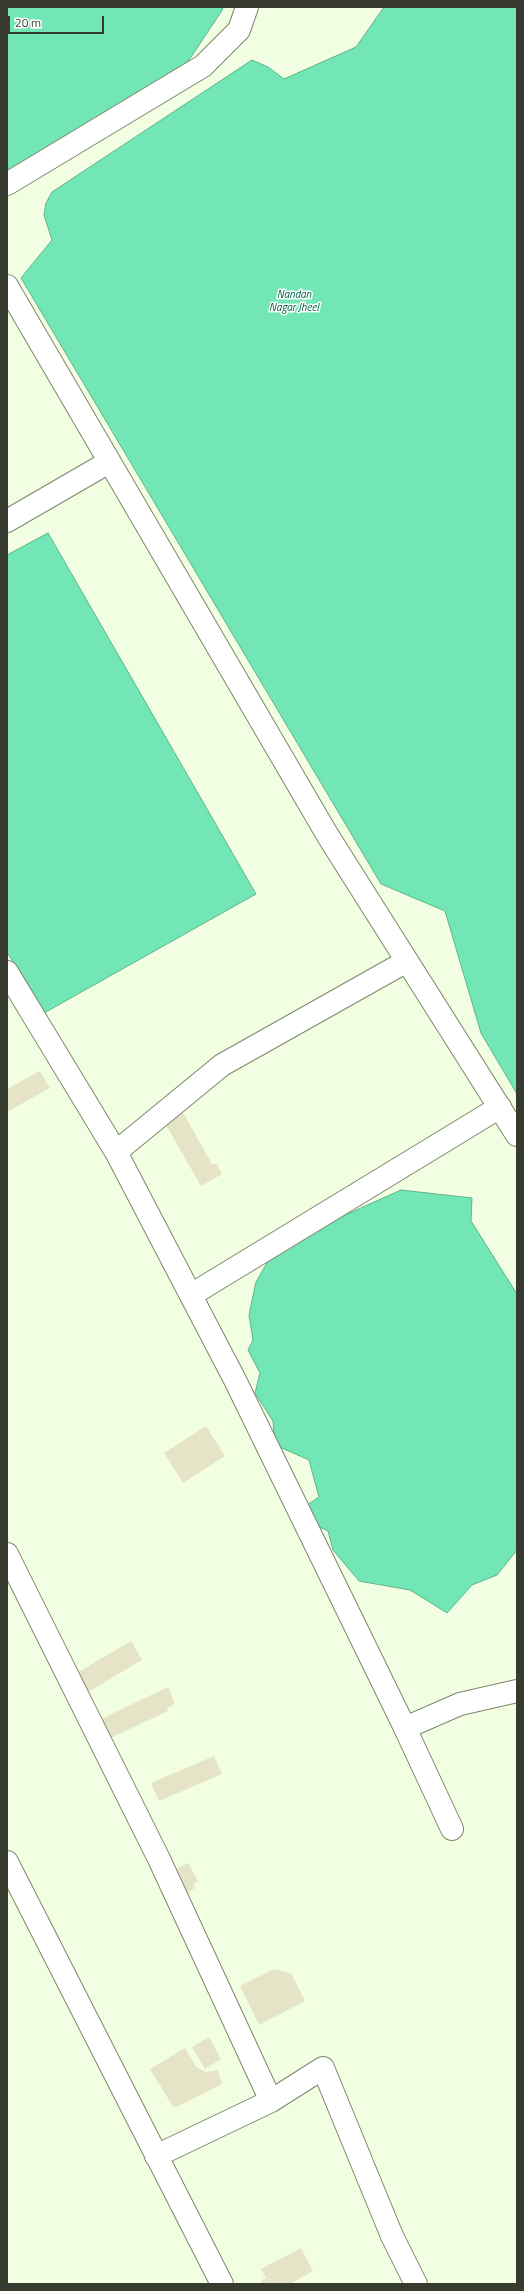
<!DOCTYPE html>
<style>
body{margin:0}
#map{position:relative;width:524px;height:2291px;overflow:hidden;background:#f2fee1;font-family:"Titillium Web",sans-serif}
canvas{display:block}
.frame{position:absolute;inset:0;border:8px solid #363a2f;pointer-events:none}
.scale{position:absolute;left:8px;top:16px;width:96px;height:18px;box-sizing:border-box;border:2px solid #363a2f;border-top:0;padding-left:5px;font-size:12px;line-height:14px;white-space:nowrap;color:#363a2f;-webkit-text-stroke:3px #fff;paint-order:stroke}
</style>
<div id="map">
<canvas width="524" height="2291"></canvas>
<div class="frame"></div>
<div class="scale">20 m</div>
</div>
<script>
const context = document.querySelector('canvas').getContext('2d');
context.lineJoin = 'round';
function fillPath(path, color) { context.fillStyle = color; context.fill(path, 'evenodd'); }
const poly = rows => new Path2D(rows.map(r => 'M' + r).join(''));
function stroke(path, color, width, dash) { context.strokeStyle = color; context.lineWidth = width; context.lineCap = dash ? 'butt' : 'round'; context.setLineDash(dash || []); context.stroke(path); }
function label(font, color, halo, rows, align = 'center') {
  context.font = font + ' "Titillium Web",sans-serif'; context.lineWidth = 3; context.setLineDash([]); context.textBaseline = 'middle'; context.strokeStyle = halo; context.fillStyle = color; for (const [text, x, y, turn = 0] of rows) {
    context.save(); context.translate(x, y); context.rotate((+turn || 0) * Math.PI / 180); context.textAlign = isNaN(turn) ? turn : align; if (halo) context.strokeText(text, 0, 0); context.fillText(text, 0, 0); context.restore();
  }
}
const water = poly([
 [7,7,221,7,223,9,177,78,7,174,7,7],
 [384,7,517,7,517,1094,481,1033,445,911,381,884,21,278,52,240,44,215,46,203,52,192,252,60,268,67,284,79,356,47,384,7],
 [48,533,256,894,44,1013,7,952,7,555,48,533],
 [401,1190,472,1198,471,1221,517,1294,517,1550,497,1575,472,1585,447,1613,410,1590,359,1581,333,1550,328,1531,315,1525,304,1507,319,1497,309,1460,275,1445,273,1421,255,1393,260,1373,248,1350,253,1340,249,1315,256,1282,268,1261,294,1238,401,1190]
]);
fillPath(water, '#72e7b5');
stroke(water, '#60b38d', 1);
fillPath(poly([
 [40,1071,50,1088,7,1112,7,1089],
 [180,1107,212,1164,217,1164,222,1174,201,1186,162,1118],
 [206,1426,225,1456,183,1483,164,1453],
 [131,1641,142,1660,81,1696,70,1677],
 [168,1687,175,1704,167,1708,168,1711,104,1741,95,1722],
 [214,1756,222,1774,159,1801,151,1783],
 [188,1863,198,1881,193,1884,195,1888,182,1896,170,1872],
 [274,1969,291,1973,305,2001,259,2025,240,1986],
 [209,2037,221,2059,205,2069,192,2047],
 [185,2048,196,2067,206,2072,218,2070,222,2084,174,2108,150,2069],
 [301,2248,313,2271,290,2284,261,2284,260,2282,266,2278,261,2269]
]), '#e5e4c6');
const minor = poly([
 [7,184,203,66,239,30,247,7],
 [7,521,109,462],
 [7,972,116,1152,235,1380,405,1728],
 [116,1152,222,1065,407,961],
 [191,1295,500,1107],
 [7,1554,159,1859,271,2101,156,2156],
 [452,1829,405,1728,460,1704,517,1691],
 [7,1862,222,2284],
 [271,2101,323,2068,392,2236,416,2284]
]);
const tertiary = poly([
 [7,286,328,836,517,1135]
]);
stroke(minor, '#7d876d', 24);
stroke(tertiary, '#7d876d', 24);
stroke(minor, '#fff', 22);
stroke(tertiary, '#fff', 22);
label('italic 11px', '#006344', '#fff', [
 ["Nandan",294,295],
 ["Nagar Jheel",294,308]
]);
</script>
